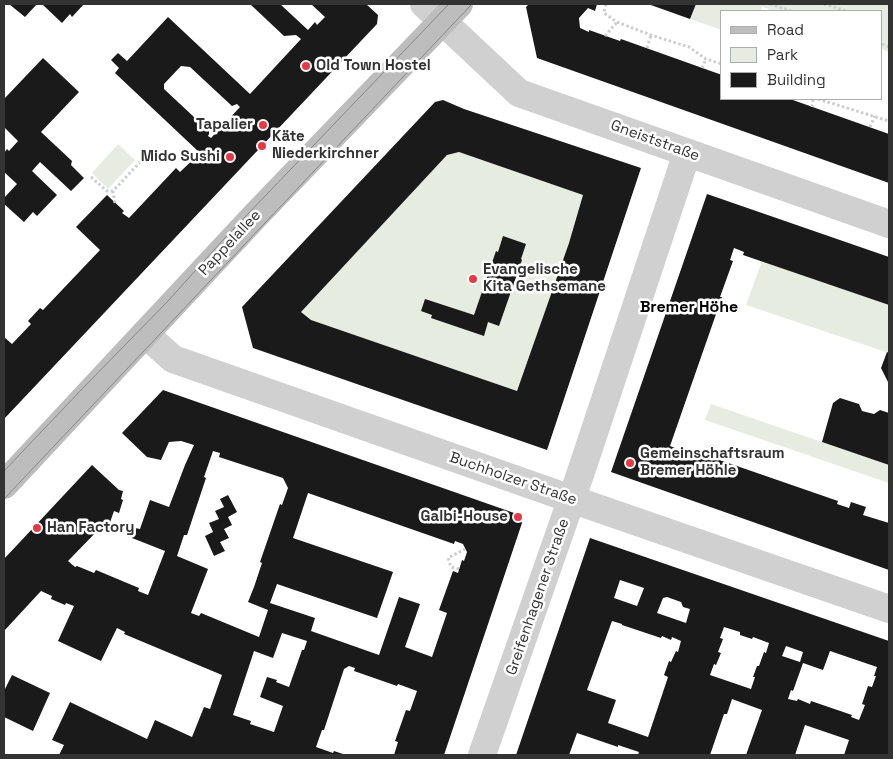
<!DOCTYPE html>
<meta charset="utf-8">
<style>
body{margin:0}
#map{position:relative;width:893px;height:759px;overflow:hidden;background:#fff;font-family:"Space Grotesk",sans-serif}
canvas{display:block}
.frame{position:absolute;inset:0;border:5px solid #333;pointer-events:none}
.legend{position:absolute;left:720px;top:10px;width:162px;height:90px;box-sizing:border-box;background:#fff;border:1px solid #adadad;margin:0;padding:6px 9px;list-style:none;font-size:15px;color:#333}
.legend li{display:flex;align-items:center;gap:10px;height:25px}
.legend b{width:25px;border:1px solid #adadad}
</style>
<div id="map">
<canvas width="893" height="759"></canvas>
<div class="frame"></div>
<ul class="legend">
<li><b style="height:6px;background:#bdbdbd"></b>Road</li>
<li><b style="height:14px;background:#e6ecdf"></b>Park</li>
<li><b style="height:14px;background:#1a1a1a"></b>Building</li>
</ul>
</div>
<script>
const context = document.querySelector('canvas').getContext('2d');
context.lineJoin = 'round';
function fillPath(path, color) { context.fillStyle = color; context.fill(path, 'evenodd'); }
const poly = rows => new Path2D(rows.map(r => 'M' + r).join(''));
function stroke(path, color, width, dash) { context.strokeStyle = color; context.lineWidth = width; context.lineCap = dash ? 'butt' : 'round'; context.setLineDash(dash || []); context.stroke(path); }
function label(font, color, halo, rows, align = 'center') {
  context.font = font + ' "Space Grotesk",sans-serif'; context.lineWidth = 5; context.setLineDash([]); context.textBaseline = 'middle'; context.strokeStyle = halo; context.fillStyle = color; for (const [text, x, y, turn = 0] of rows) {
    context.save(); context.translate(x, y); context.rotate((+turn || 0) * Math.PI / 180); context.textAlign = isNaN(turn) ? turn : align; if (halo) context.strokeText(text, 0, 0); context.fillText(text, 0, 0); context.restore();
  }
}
fillPath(poly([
 [695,4,889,4,889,52,882,49,882,11,774,11,762,7,761,11,722,11,722,30,690,19],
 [118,144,135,160,108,189,92,173],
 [459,152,583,195,569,243,517,391,311,320,301,312,447,155],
 [762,261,889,305,889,353,746,305],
 [711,404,889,465,889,483,705,420]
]), '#e6ecdf');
fillPath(poly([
 [9,4,37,4,25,17],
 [42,4,84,4,72,17,70,14,62,23],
 [250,4,280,4,308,30,315,22,317,25,325,17,311,4,366,4,378,15,377,24,4,419,4,337,12,344,31,324,28,321,40,308,43,310,100,250,76,227,107,195,124,211,122,213,129,218,176,168,180,172,200,153,115,73,119,68,111,60,118,53,127,61,168,17,250,94,301,39,296,35,284,36],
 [181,66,190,67,232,106,237,104,240,107,211,138,208,136,209,134,209,131,164,89,164,84],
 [529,4,597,4,595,11,588,8,579,18,580,28,589,32,589,30,620,41,621,39,722,75,722,99,790,99,889,134,889,183,537,58,526,7],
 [648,4,696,4,690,19],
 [43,58,79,92,41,132,72,161,71,165,84,178,71,191,40,162,32,171,57,195,37,216,33,212,24,222,4,204,4,198,17,184,4,172,4,153,7,149,9,151,18,141,4,127,4,99],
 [443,100,464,109,641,168,547,450,253,348,242,307,435,102],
 [459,152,583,195,569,243,517,391,311,320,301,312,447,155],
 [707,194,889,257,889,305,743,255,744,252,734,248,730,260,733,261,720,297,722,297,670,446,680,450,682,447,838,501,837,504,849,508,851,502,866,507,863,515,889,523,889,570,611,472],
 [503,236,526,244,521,259,522,260,499,326,488,322,484,336,431,318,432,315,421,311,425,299,474,315,496,251,498,252],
 [887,352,889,353,889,384,881,368],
 [163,390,517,514,522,523,444,755,394,755,398,742,395,741,406,710,410,711,417,691,398,684,397,686,354,671,355,668,349,666,344,669,324,730,322,730,316,747,333,753,334,751,346,755,59,755,64,745,52,740,70,702,147,739,155,720,192,737,204,707,210,709,222,675,124,634,125,632,117,628,101,661,58,641,74,606,66,603,65,605,51,599,52,596,41,591,4,631,4,559,92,465,119,490,123,491,121,499,123,500,119,513,114,511,108,528,102,526,68,561,75,567,77,566,94,573,96,570,139,588,138,591,148,595,165,551,132,538,135,528,140,529,150,500,169,507,185,465,194,445,181,441,169,442,161,460,147,457,122,433],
 [213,451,220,453,219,457,283,478,288,488,282,505,280,504,260,562,262,563,254,587,248,602,268,610,259,637,201,613,199,616,191,613,208,569,177,556,184,535,187,535,206,478,204,477],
 [308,493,454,544,455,541,463,544,467,552,464,561,462,560,458,573,453,571,439,610,447,613,432,657,405,647,420,604,399,597,379,655,311,631,315,618,270,603,277,584,377,618,393,572,293,538],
 [282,633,307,641,304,650,302,650,289,687,276,682,277,680,267,677,260,697,283,706,274,732,250,724,251,721,233,715,254,651,273,658],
 [840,398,859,404,862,411,874,414,880,410,889,413,889,465,822,442,833,403],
 [228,495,237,512,228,517,232,525,224,529,229,538,220,542,225,551,214,556,205,536,213,532,209,523,219,519,215,511,224,507,220,499],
 [590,538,889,641,889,755,844,755,849,740,805,725,795,755,746,755,762,710,732,699,727,714,724,714,710,755,638,755,639,752,618,745,618,747,577,733,569,755,516,755],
 [620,580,644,588,637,606,614,598],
 [667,597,681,602,683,607,690,609,686,623,657,613,663,598],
 [612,621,622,624,622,625,661,638,662,636,671,640,672,637,681,641,678,652,676,651,671,662,669,661,664,675,668,677,648,737,608,723,616,700,587,690],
 [724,627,740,632,740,635,752,639,753,637,769,643,766,653,764,652,759,666,757,666,753,677,755,677,751,689,710,675,714,664,716,665,721,653,718,652,723,639,720,638],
 [786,646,803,652,800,662,782,656],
 [830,651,877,667,874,676,876,676,872,687,868,686,862,704,865,705,859,720,851,717,852,715,811,701,810,704,798,699,797,701,788,699,791,690,793,691,803,663,823,670],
 [12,675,50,693,33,731,4,717,4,691]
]), '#1a1a1a');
stroke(poly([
 [606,4,604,13,617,22,651,35,689,47,706,59,722,64],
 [770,4,791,11],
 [824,4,847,11],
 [605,36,617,22],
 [882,44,889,47],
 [647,48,651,35],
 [702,68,706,59],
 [818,99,889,121],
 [812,107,813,99],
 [870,127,875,116],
 [354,149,363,157],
 [91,177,107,191,113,191],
 [115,203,113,191,142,160],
 [459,569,451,567,448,558,465,549]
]), '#cdcdcd', 3, [2.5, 2.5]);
stroke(poly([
 [424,4,519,93,889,224],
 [145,334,173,359,571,499,889,609],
 [482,755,582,469,687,153]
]), '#d0d0d0', 28);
stroke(poly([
 [4,485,255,216,459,4]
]), '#bdbdbd', 28);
stroke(poly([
 [4,471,82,389,168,301,223,240,449,4],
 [4,499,472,4]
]), '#888', 1);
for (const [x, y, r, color] of [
 [306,66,5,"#e63946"],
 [263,125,5,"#e63946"],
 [262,146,5,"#e63946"],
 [230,157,5,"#e63946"],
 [473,279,5,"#e63946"],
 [630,463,5,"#e63946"],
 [518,517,5,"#e63946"],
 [37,528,5,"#e63946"]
]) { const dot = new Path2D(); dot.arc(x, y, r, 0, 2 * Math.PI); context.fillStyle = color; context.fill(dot); stroke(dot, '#fff', 2); }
label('bold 15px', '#333', '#fff', [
 ["Old Town Hostel",316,66],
 ["Tapalier",253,125,"right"],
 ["Käte",272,137],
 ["Niederkirchner",272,154],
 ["Mido Sushi",220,157,"right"],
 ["Evangelische",483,270],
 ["Kita Gethsemane",483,287],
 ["Gemeinschaftsraum",640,454],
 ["Bremer Höhle",640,471],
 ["Galbi-House",508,517,"right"],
 ["Han Factory",47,528]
], 'left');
label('15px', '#333', '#fff', [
 ["Gneiststraße",655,141,20],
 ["Pappelallee",230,243,-47],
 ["Buchholzer Straße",513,479,19],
 ["Greifenhagener Straße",538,597,-71]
]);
label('bold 16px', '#000', '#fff', [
 ["Bremer Höhe",689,308]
]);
</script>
